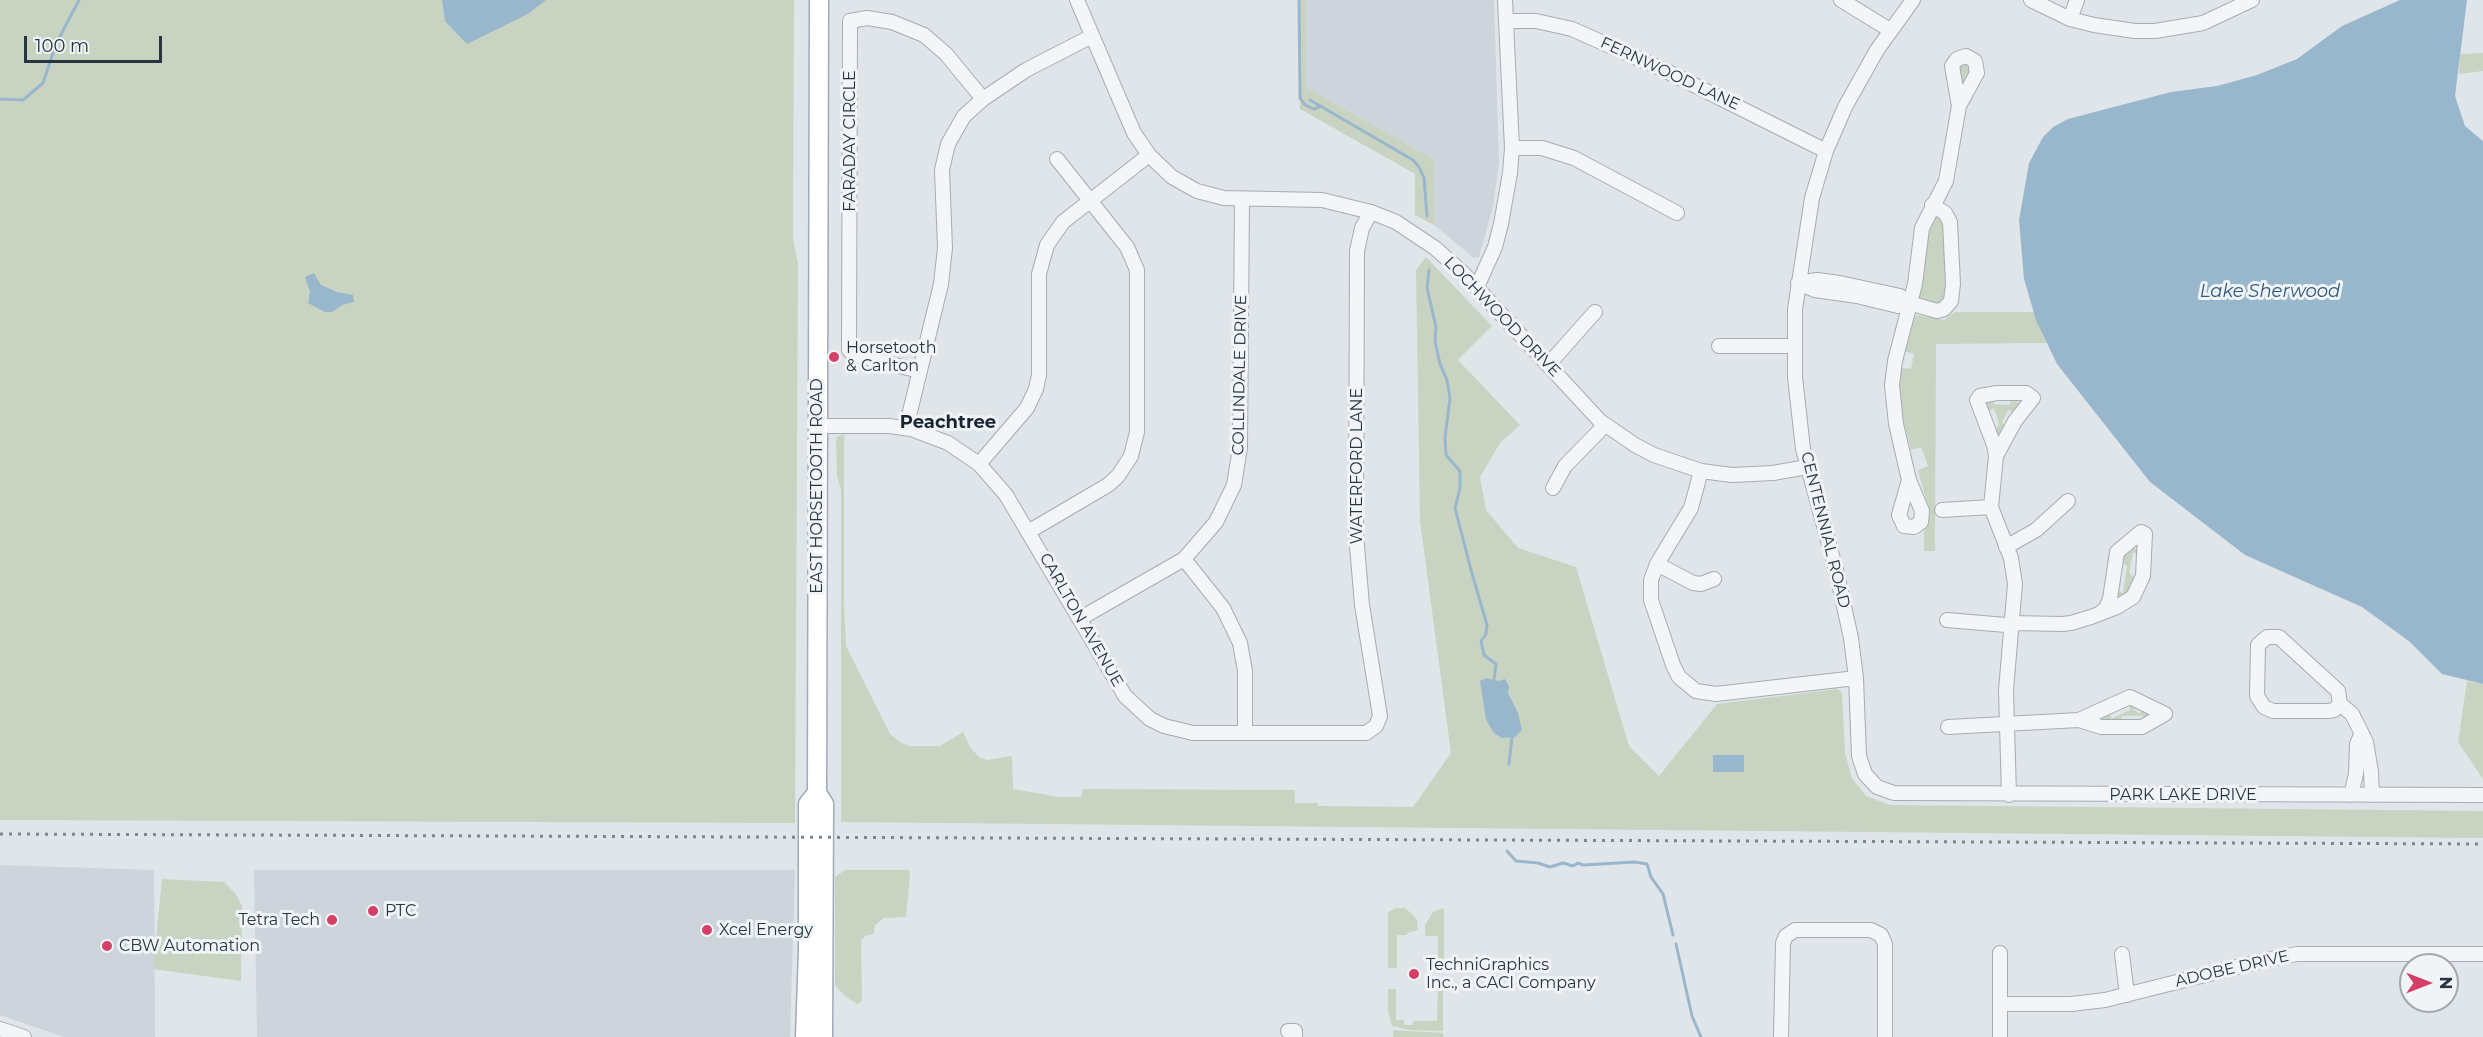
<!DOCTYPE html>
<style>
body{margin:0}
#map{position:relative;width:2483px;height:1037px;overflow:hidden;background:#e0e5ea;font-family:Montserrat,sans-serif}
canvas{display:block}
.north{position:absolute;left:2399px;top:953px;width:60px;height:60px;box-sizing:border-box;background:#f0f4f7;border:2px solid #a0a7af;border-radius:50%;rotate:90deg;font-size:16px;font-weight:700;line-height:24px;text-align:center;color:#283442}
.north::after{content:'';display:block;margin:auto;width:21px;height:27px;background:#d53f65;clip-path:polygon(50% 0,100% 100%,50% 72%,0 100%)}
.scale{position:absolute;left:24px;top:36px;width:138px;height:27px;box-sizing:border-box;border:3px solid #283442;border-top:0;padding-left:8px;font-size:18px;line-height:21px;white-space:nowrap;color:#283442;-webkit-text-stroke:4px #f0f4f7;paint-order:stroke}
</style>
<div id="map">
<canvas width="2483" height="1037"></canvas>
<div class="north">N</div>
<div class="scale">100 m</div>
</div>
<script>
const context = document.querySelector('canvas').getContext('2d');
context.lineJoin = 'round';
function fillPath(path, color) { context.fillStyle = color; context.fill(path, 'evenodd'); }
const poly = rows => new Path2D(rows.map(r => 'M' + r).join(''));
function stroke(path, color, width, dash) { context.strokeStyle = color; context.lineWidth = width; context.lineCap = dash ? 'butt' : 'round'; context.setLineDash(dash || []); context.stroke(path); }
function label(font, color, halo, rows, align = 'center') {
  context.font = font + ' Montserrat,sans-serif'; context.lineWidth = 6; context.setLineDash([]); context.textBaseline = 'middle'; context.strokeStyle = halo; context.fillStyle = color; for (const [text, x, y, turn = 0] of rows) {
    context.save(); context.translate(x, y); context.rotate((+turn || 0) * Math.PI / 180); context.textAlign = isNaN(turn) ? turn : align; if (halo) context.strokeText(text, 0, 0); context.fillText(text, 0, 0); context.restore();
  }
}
fillPath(poly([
 [1306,0,1494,0,1499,163,1493,207,1479,257,1474,258,1434,225,1434,159,1306,87],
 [0,865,154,870,155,1037,64,1037,0,1015],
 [254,870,795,870,790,1037,257,1037]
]), '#ced4dc');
fillPath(poly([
 [0,0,794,0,793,239,798,264,795,823,0,820],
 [1299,0,1306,0,1306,87,1434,159,1434,225,1415,215,1415,174,1300,109],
 [2483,53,2483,71,2459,74,2460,54],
 [1962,63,1967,63,1971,69,1962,85,1958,67],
 [1935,216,1944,220,1947,269,1945,299,1942,303,1937,304,1921,300,1918,296,1923,273,1928,231],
 [1426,257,1492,326,1458,360,1520,425,1500,443,1480,477,1486,510,1518,548,1576,567,1629,746,1659,776,1717,704,1838,689,1842,693,1845,753,1852,778,1866,796,1890,805,2483,811,2483,838,841,822,841,489,837,476,836,441,837,437,844,434,844,603,846,646,890,734,900,742,909,746,940,746,963,732,970,747,979,757,987,760,1012,756,1013,789,1059,797,1081,797,1083,789,1295,790,1295,803,1318,803,1318,806,1413,807,1451,753,1420,521,1416,270],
 [1955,312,2034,312,2047,343,1936,344,1935,551,1924,551,1924,533,1930,514,1918,470,1928,466,1921,447,1911,450,1899,404,1899,376,1901,368,1911,369,1914,354,1904,351,1913,319,1917,315,1944,320],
 [1988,398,1996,398,1993,404,2009,405,2013,398,2020,404,2014,415,2009,409,2002,422,2006,427,2002,435,1998,434,1996,429,1999,424,1994,408,1988,412,1985,403],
 [2132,547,2139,551,2140,556,2133,552,2129,573,2136,579,2129,593,2120,598,2116,595,2115,590,2123,593,2127,566,2119,560,2120,557],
 [2467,681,2483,684,2483,779,2458,742],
 [2129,702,2139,704,2133,710,2140,713,2147,708,2150,715,2140,722,2143,716,2122,716,2119,723,2103,721,2101,717,2110,710,2111,719,2130,710],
 [845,870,909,870,910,875,906,917,884,918,875,925,874,934,865,936,861,941,862,997,861,1002,857,1004,846,997,835,985,835,877],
 [162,879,224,882,236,894,242,906,241,981,153,969],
 [1396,908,1405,908,1412,914,1417,920,1418,930,1407,933,1407,935,1397,935,1397,968,1388,968,1388,912],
 [1444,908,1444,960,1438,960,1438,936,1425,936,1425,925,1433,912],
 [1443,984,1443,1031,1410,1030,1392,1026,1388,1011,1388,989,1396,989,1396,1020,1404,1020,1404,1025,1413,1025,1413,1021,1437,1021,1438,985],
 [1393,1030,1443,1033,1443,1037,1393,1037]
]), '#c8d4c1');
fillPath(poly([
 [442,0,546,0,528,14,467,44,445,21],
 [2400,0,2467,0,2455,96,2465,126,2483,141,2483,684,2442,674,2410,642,2362,607,2245,555,2150,482,2057,364,2036,320,2024,279,2019,220,2029,163,2043,137,2053,127,2068,119,2171,92,2217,86,2257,75,2297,59,2342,26],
 [314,273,321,285,337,292,353,295,354,302,342,305,332,312,325,312,308,303,310,292,305,277],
 [1486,678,1499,681,1505,679,1509,686,1508,693,1518,713,1522,730,1515,737,1501,738,1493,732,1486,719,1480,681],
 [1713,755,1744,755,1744,772,1713,772]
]), '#99b7cc');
stroke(poly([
 [1299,0,1300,98,1305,105,1314,109,1321,106],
 [0,99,23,100,43,83,56,44,79,0],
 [1310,100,1413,160,1419,167,1424,178,1427,216],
 [1429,270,1427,288,1436,327,1435,341,1440,364,1447,380,1450,398,1445,437,1446,455,1460,471,1460,488,1455,508,1471,570,1487,625,1486,634,1481,641,1484,655,1496,664,1494,680],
 [1509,764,1512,737],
 [1507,851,1516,861,1538,863,1550,867,1563,863,1573,866,1578,863,1583,865,1635,862,1647,864,1651,877,1663,894,1673,935],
 [1676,944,1692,1016,1701,1037]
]), '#99b7cc', 3);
const minor = poly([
 [1077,0,1134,133,1149,155,1172,177,1197,191,1224,198,1322,200,1371,212,1396,222,1435,248,1463,273,1600,421,1635,445,1654,455,1701,471,1732,475,1773,473,1807,467],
 [1841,0,1890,30],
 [1913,0,1877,50,1845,107,1826,151,1812,198,1795,309,1795,377,1803,449,1836,570,1851,638,1856,678,1859,756,1865,774,1877,787,1894,793,2483,795],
 [2031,0,2070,19,2094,25,2135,31,2155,31,2203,23,2252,0],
 [2070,19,2077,0],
 [1506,21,1536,21,1572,29,1664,70,1826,151],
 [1512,148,1542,148,1574,158,1677,213],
 [1798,283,1817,280,1840,283,1900,296,1909,303,1937,311,1944,309,1951,301,1953,284,1950,222,1945,213,1932,205],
 [1798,283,1815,290,1857,296,1898,306,1909,303],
 [1477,287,1495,247,1501,224,1510,173,1512,148,1505,0],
 [1719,346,1794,346],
 [1548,365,1595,312],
 [920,371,854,355,849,350,850,21,867,18,892,22,924,35,946,54,983,99],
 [1997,393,2026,393,2033,398,2015,421,1996,456,1994,445,1977,400,1980,396,1997,393],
 [817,426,889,426,911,429,948,443,979,464,1006,495,1125,696,1150,719,1164,726,1193,733,1366,733,1376,726,1380,716,1362,605,1356,534,1357,251,1362,228,1371,212],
 [906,428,941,284,945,248,942,170,948,144,964,116,983,99,1026,70,1092,36],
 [1996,456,1991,507,2011,558,2015,584,2006,690,2009,795],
 [979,464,1027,408,1036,389,1039,375,1039,274,1047,245,1063,222,1149,155],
 [1701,471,1691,508,1657,564,1651,580,1651,600,1673,665,1679,677,1696,691,1716,694,1856,678],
 [1909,480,1899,515,1904,526,1914,527,1921,522,1922,511,1909,480,1896,424,1892,385,1895,361,1915,284,1922,228,1946,181,1959,106,1977,73,1975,61,1966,56,1957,59,1952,66,1959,106],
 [1553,488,1565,466,1605,425],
 [1942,510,1991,507],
 [1028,532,1108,485,1118,476,1131,456,1137,432,1137,270,1127,247,1057,159],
 [2006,547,2036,530,2068,501],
 [1184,559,1223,608,1240,643,1245,671,1245,733],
 [1657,564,1693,583,1701,584,1714,579],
 [1081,618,1184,559,1216,522,1234,485,1240,448,1242,199],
 [1947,620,2006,625,2010,623,2063,624,2071,623,2091,617,2117,607,2133,597,2143,576,2145,534,2141,532,2117,552,2110,599,2106,608,2099,614],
 [2340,704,2334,710,2328,711,2273,711,2264,707,2257,696,2258,645,2267,637,2279,637,2338,691,2340,704,2352,714,2366,742,2371,772,2372,795],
 [1948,727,2079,720,2101,727,2142,727,2165,714,2130,697,2079,720],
 [2351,795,2356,774,2357,744,2361,735],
 [2122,954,2127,995],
 [2000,1004,2071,1004,2105,1000,2265,960,2297,954,2483,954],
 [0,1029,24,1037],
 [1288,1031,1295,1031,1295,1037],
 [1781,1037,1783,943,1786,936,1795,930,1871,930,1881,935,1885,944,1885,1037],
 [2000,1037,2000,953]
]);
const major = poly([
 [819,0,817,793,824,804,823,1037],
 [805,1037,808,950,808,804,817,793]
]);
stroke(minor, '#a5acb4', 16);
stroke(major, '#9fabb6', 21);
stroke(minor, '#f3f5f8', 14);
stroke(major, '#fff', 18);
stroke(poly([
 [0,834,2483,844]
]), '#798694', 3, [3, 6]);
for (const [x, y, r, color] of [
 [834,357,6,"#d53f65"],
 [373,911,6,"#d53f65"],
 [332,920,6,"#d53f65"],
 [707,930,6,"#d53f65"],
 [107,946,6,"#d53f65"],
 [1414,974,6,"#d53f65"]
]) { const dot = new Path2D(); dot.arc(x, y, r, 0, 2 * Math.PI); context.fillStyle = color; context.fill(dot); stroke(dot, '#f0f4f7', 2); }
label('16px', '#283442', '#f0f4f7', [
 ["FERNWOOD LANE",1670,74,25],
 ["FARADAY CIRCLE",850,141,-90],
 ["LOCHWOOD DRIVE",1502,317,46],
 ["COLLINDALE DRIVE",1240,375,-89],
 ["WATERFORD LANE",1357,466,-90],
 ["EAST HORSETOOTH ROAD",817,486,-90],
 ["CENTENNIAL ROAD",1825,530,76],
 ["CARLTON AVENUE",1081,620,60],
 ["PARK LAKE DRIVE",2183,795],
 ["ADOBE DRIVE",2232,969,-13]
]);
label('16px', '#283442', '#f0f4f7', [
 ["Horsetooth",846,348],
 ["& Carlton",846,366],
 ["PTC",385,911],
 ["Tetra Tech",320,920,"right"],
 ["Xcel Energy",719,930],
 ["CBW Automation",119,946],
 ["TechniGraphics",1426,965],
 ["Inc., a CACI Company",1426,983]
], 'left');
label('italic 18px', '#305879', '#f0f4f7', [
 ["Lake Sherwood",2270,292]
]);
label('bold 18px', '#1a2533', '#f0f4f7', [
 ["Peachtree",948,423]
]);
</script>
